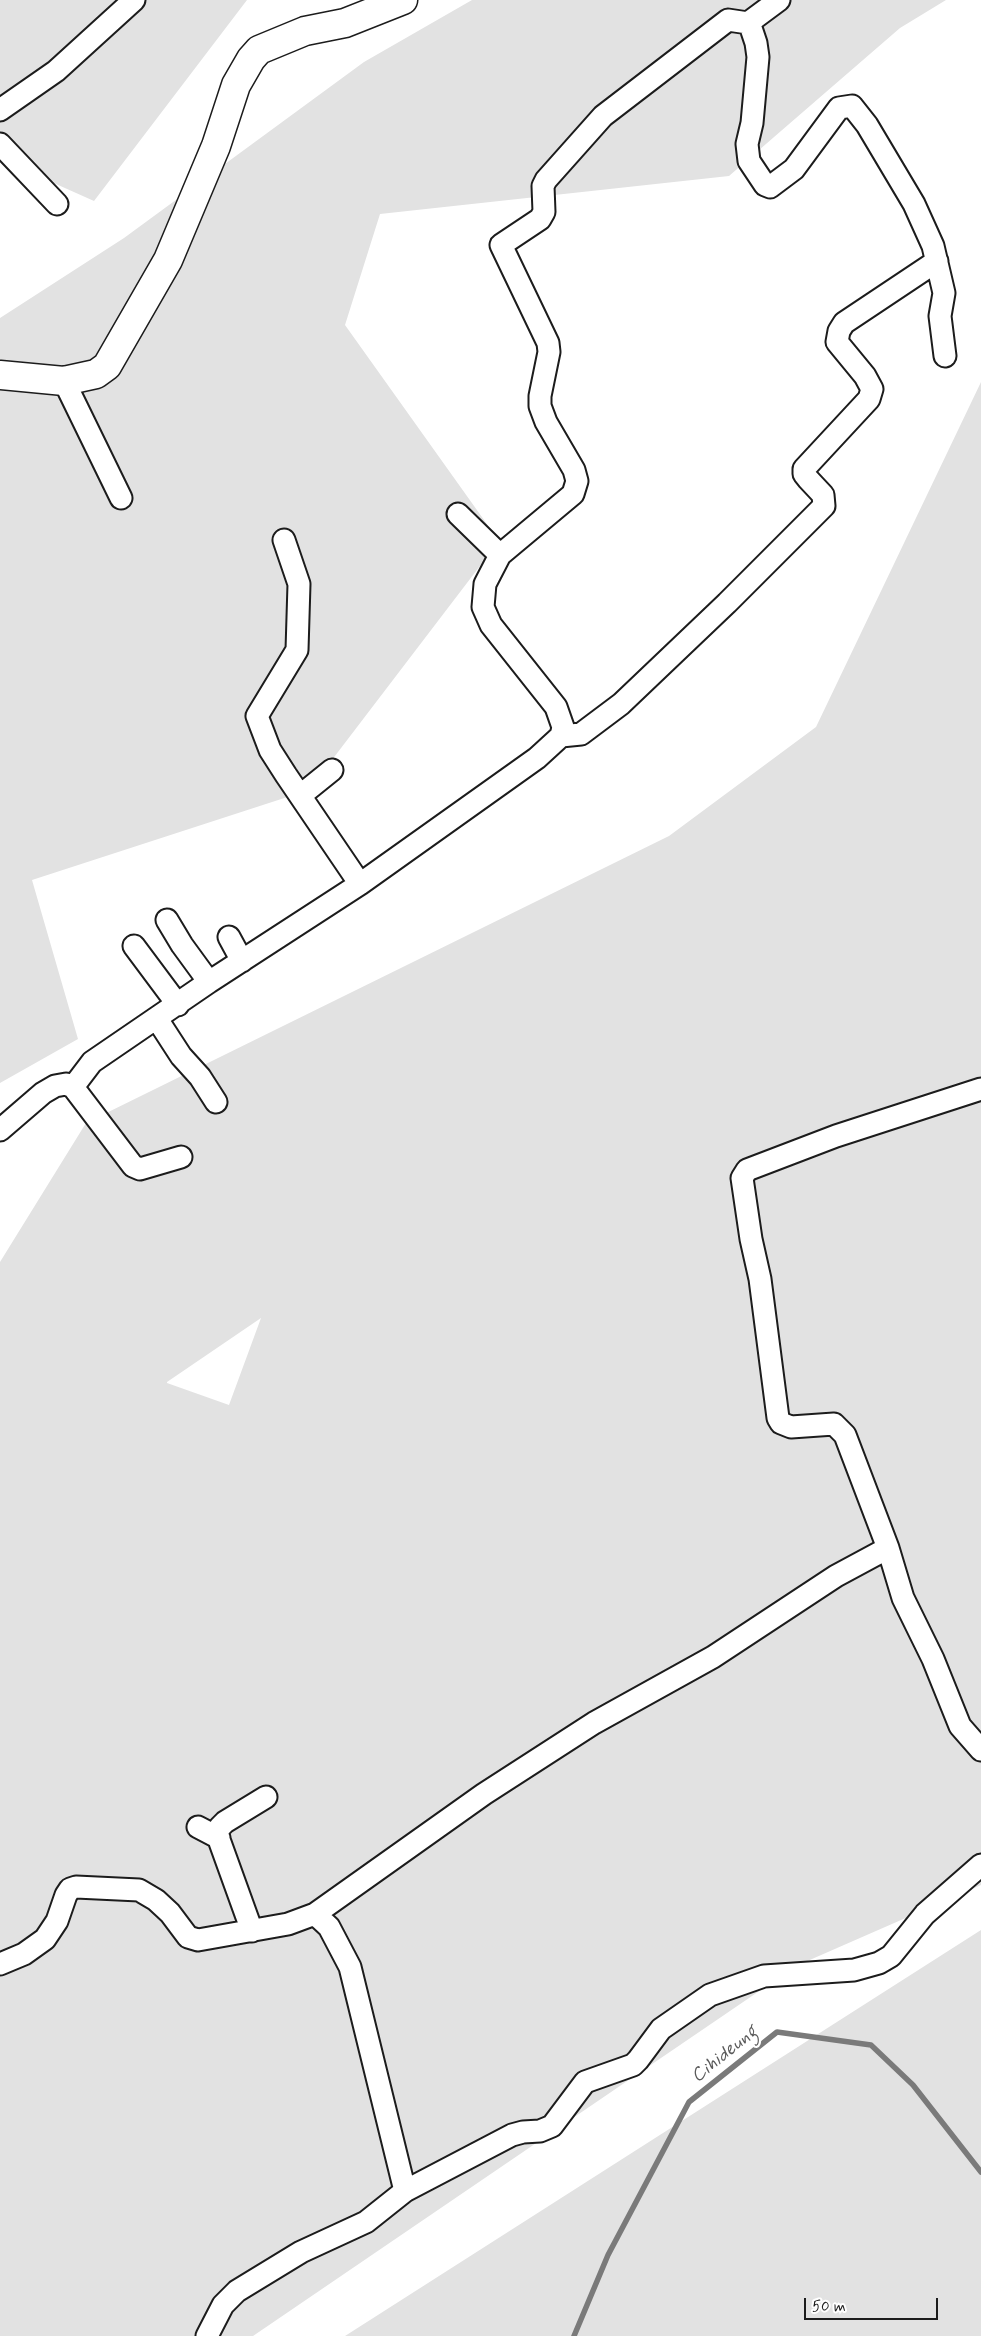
<!DOCTYPE html>
<style>
body{margin:0}
#map{position:relative;width:981px;height:2336px;overflow:hidden;background:#fff;font-family:Mynerve,sans-serif}
canvas{display:block}
.scale{position:absolute;left:804px;top:2298px;width:134px;height:22px;box-sizing:border-box;border:2px solid #1c1c1c;border-top:0;padding-left:6px;font-size:15px;line-height:18px;white-space:nowrap;color:#1c1c1c;-webkit-text-stroke:4px #fff;paint-order:stroke}
</style>
<div id="map">
<canvas width="981" height="2336"></canvas>
<div class="scale">50 m</div>
</div>
<script>
const context = document.querySelector('canvas').getContext('2d');
context.lineJoin = 'round';
function fillPath(path, color) { context.fillStyle = color; context.fill(path, 'evenodd'); }
const poly = rows => new Path2D(rows.map(r => 'M' + r).join(''));
function stroke(path, color, width, dash) { context.strokeStyle = color; context.lineWidth = width; context.lineCap = dash ? 'butt' : 'round'; context.setLineDash(dash || []); context.stroke(path); }
function label(font, color, halo, rows, align = 'center') {
  context.font = font + ' Mynerve,sans-serif'; context.lineWidth = 4.5; context.setLineDash([]); context.textBaseline = 'middle'; context.strokeStyle = halo; context.fillStyle = color; for (const [text, x, y, turn = 0] of rows) {
    context.save(); context.translate(x, y); context.rotate((+turn || 0) * Math.PI / 180); context.textAlign = isNaN(turn) ? turn : align; if (halo) context.strokeText(text, 0, 0); context.fillText(text, 0, 0); context.restore();
  }
}
fillPath(poly([
 [0,0,247,0,94,201,0,159],
 [472,0,946,0,900,28,729,176,380,214,345,325,499,541,309,790,32,880,78,1039,0,1083,0,318,124,238,364,62],
 [981,382,981,1885,796,1966,253,2336,0,2336,0,1262,86,1123,669,836,816,727],
 [261,1318,229,1405,167,1383,167,1382],
 [981,1930,981,2336,345,2336]
]), '#e2e2e2');
stroke(poly([
 [574,2336,608,2255,689,2102,777,2032,871,2045,913,2085,981,2172]
]), '#7a7a7a', 5.5);
const street = poly([
 [749,22,756,43,758,57,752,123,747,144,749,161,765,185,770,187,794,169,839,108,852,106,867,125,914,204,933,246,944,293,940,316,945,356],
 [0,110,56,71,134,0],
 [0,144,57,204],
 [64,381,121,498],
 [458,514,500,555],
 [284,540,299,584,297,650,257,716,270,750,286,775,360,884],
 [561,736,581,734,621,704,727,603,824,506,823,495,808,479,804,474,804,469,869,399,872,389,865,376,837,342,839,331,844,323,937,261],
 [301,795,332,770],
 [167,920,182,945,209,982],
 [229,937,242,961],
 [134,946,178,1005],
 [157,1019,181,1056,200,1077,216,1102],
 [73,1087,133,1166,140,1169,181,1157],
 [981,1089,836,1136,747,1170,742,1178,751,1239,760,1279,778,1418,781,1423,791,1427,834,1424,845,1435,888,1548,903,1598,933,1659,960,1726,981,1750],
 [0,1130,43,1093,55,1086,66,1084,73,1087,92,1062,209,982,360,884,537,758,561,736,563,727,556,707,491,625,483,607,485,584,500,555,573,494,577,481,574,470,546,422,540,406,540,396,549,352,548,343,501,245,540,219,544,212,543,186,546,180,603,116,728,20,748,23,779,0],
 [198,1827,219,1838],
 [315,1914,329,1927,350,1967,405,2191],
 [252,1931,217,1834,220,1827,225,1822,266,1797],
 [0,1964,24,1954,45,1939,57,1921,66,1895,70,1889,76,1887,139,1890,156,1900,170,1913,188,1937,198,1940,288,1924,315,1914,484,1794,594,1723,713,1657,836,1576,888,1548],
 [207,2336,223,2305,237,2291,301,2252,366,2222,405,2191,512,2135,523,2132,540,2131,552,2126,585,2082,633,2065,638,2060,661,2029,710,1995,764,1976,854,1970,879,1963,891,1956,925,1914,981,1865]
]);
const secondary = poly([
 [0,375,64,381,96,374,107,366,168,260,216,146,236,85,251,59,259,50,305,31,345,23,403,0]
]);
stroke(street, '#1c1c1c', 25);
stroke(secondary, '#1c1c1c', 31);
stroke(street, '#fff', 21);
stroke(secondary, '#fff', 28);
label('italic 19px', '#5a5a5a', '#fff', [
 ["Cihideung",725,2055,-39]
]);
</script>
